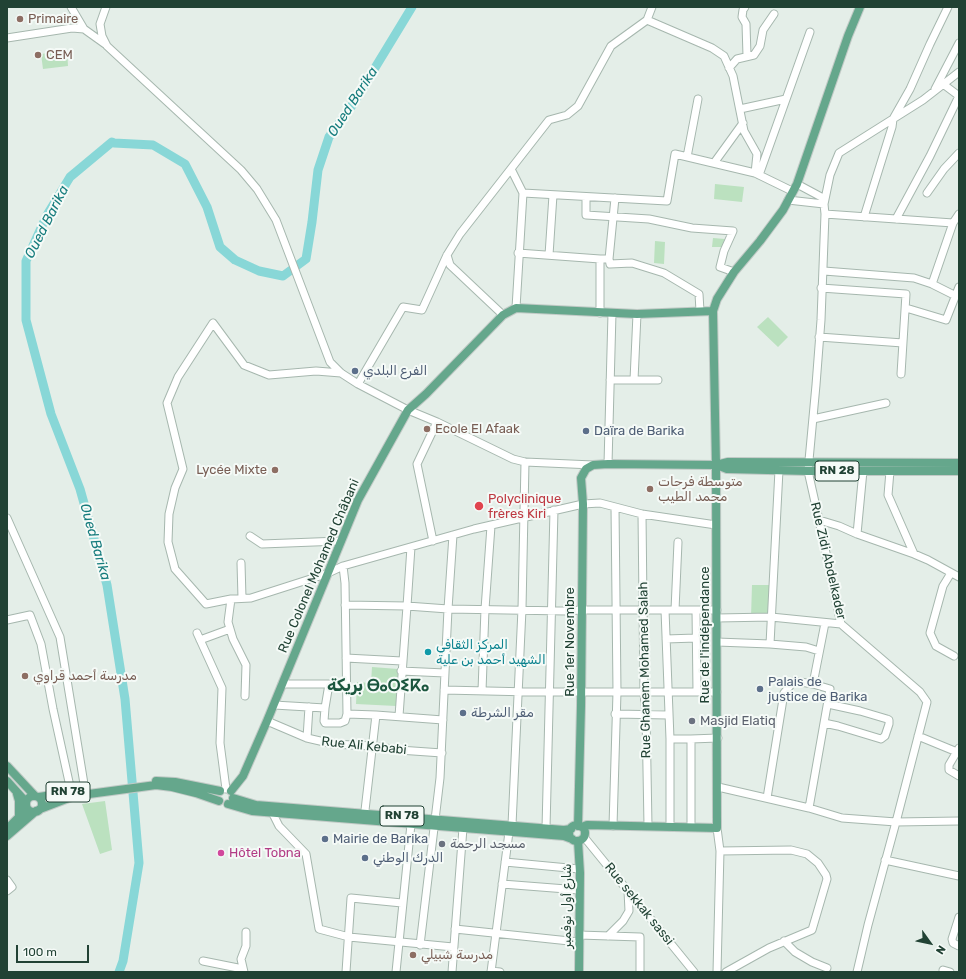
<!DOCTYPE html>
<meta charset="utf-8">
<style>
body{margin:0}
#map{position:relative;width:966px;height:979px;overflow:hidden;background:#e4eee8;font-family:Rubik,sans-serif}
canvas{display:block}
.frame{position:absolute;inset:0;border:8px solid #214234;pointer-events:none}
.north{position:absolute;left:910px;top:923px;width:40px;height:40px;-webkit-text-stroke:3px #f5faf7;paint-order:stroke;rotate:123deg;font-size:11px;font-weight:700;line-height:16px;text-align:center;color:#214234}
.north::after{content:'';display:block;margin:auto;width:14px;height:18px;background:#214234;clip-path:polygon(50% 0,100% 100%,50% 72%,0 100%)}
.scale{position:absolute;left:16px;top:945px;width:73px;height:18px;box-sizing:border-box;border:2px solid #214234;border-top:0;padding-left:5px;font-size:12px;line-height:14px;white-space:nowrap;color:#214234;-webkit-text-stroke:3px #f5faf7;paint-order:stroke}
</style>
<div id="map">
<canvas width="966" height="979"></canvas>
<div class="frame"></div>
<div class="north">N</div>
<div class="scale">100 m</div>
</div>
<script>
const context = document.querySelector('canvas').getContext('2d');
context.lineJoin = 'round';
function fillPath(path, color) { context.fillStyle = color; context.fill(path, 'evenodd'); }
const poly = rows => new Path2D(rows.map(r => 'M' + r).join(''));
function stroke(path, color, width, dash) { context.strokeStyle = color; context.lineWidth = width; context.lineCap = dash ? 'butt' : 'round'; context.setLineDash(dash || []); context.stroke(path); }
function label(font, color, halo, rows, align = 'center') {
  context.font = font + ' Rubik,Vazirmatn,"Noto Sans Tifinagh",sans-serif'; context.lineWidth = 4; context.setLineDash([]); context.textBaseline = 'middle'; context.strokeStyle = halo; context.fillStyle = color; for (const [text, x, y, turn = 0] of rows) {
    context.save(); context.translate(x, y); context.rotate((+turn || 0) * Math.PI / 180); context.textAlign = isNaN(turn) ? turn : align; if (halo) context.strokeText(text, 0, 0); context.fillText(text, 0, 0); context.restore();
  }
}
fillPath(poly([
 [67,50,68,66,43,69,41,54],
 [715,184,744,187,742,202,714,199],
 [713,238,725,239,724,247,712,247],
 [655,241,665,242,664,264,654,263],
 [768,317,788,337,778,347,757,327],
 [752,585,770,585,769,618,751,617],
 [372,667,398,669,396,706,356,704,357,682,371,683],
 [105,801,112,850,100,854,82,804]
]), '#bbe1bf');
stroke(poly([
 [119,972,123,961,139,863,125,699,107,585,80,489,51,414,26,320,26,261,47,215,70,177,112,142,114,143,153,145,185,164,207,207,220,247,235,260,259,271,283,276,306,259,312,222,318,170,329,137,353,104,412,7]
]), '#88d7d7', 9);
const minor = poly([
 [71,7,84,29],
 [106,7,100,24,102,36,107,46,241,170,257,189,276,220,330,362,341,373,358,384,408,410,437,422,513,459,525,462,593,465],
 [745,7,743,10,742,17,746,24,747,56],
 [647,20,652,7],
 [7,38,72,28,84,29,105,44],
 [729,68,737,59,754,55,760,46,763,30,774,14],
 [943,84,959,96],
 [935,89,959,43],
 [740,109,786,99],
 [687,157,698,99],
 [714,163,743,123],
 [511,169,523,193,516,308],
 [759,175,810,32],
 [797,184,825,199],
 [523,193,667,201,675,154,755,173],
 [927,193,944,169,959,153],
 [586,197,586,215,649,219,692,228,733,231,724,251,720,267,734,272],
 [788,200,824,204],
 [825,214,953,223],
 [864,217,892,127,893,119,910,89,930,44,948,7],
 [896,219,930,156,959,96],
 [518,253,600,259,600,313],
 [447,255,450,265,503,315],
 [549,255,553,195],
 [600,259,609,259,610,264,632,263,664,273,699,294,700,311],
 [609,259,615,198],
 [824,271,914,278,932,284,956,296],
 [932,284,953,223,959,214],
 [821,288,906,294,901,374],
 [906,308,946,320,959,287],
 [819,337,903,343],
 [341,373,316,371,269,375,244,365,213,323,178,377,167,403,183,469,175,488,169,514,168,542,175,569,206,604,231,599,251,598,326,574,343,566,474,529,583,504,600,503,642,514,716,525],
 [610,380,658,380],
 [634,380,637,314],
 [358,384,403,307,422,310,447,255,460,234,549,120,567,115,578,106,611,46,647,20,712,48,724,56,733,76,744,131,757,154,755,173,792,191],
 [813,419,886,403],
 [608,464,612,313],
 [642,514,644,693,646,714,648,826],
 [7,518,60,637,85,790],
 [819,520,839,526,857,534,914,554,888,495,890,471],
 [857,534,863,471],
 [250,536,262,544,340,541],
 [433,541,417,464,437,422],
 [914,554,928,560,959,577],
 [241,563,242,598],
 [951,573,943,586,930,633,936,646,954,656],
 [231,599,228,622,233,639,246,665,245,696],
 [345,605,407,606,411,547],
 [665,610,670,739,670,827],
 [675,610,678,542],
 [696,610,697,692],
 [717,618,771,617,841,624],
 [7,620,30,615,41,644,53,709,71,791],
 [197,633,222,688,220,743,226,789],
 [666,639,696,638],
 [200,640,230,629],
 [717,642,770,644,806,647,819,651],
 [770,644,779,470],
 [346,658,402,661],
 [401,671,445,673],
 [282,684,347,684],
 [813,684,825,623],
 [444,690,531,692,717,692],
 [482,691,485,609,491,526],
 [274,705,325,708,329,684],
 [325,708,324,721,325,723,340,723,345,721,347,714,345,583,343,566],
 [347,714,376,715,364,819],
 [615,714,668,715],
 [376,715,443,720],
 [399,716,407,606,448,609,566,611,581,610,717,610],
 [267,721,307,738,333,744,372,746,399,750,442,753],
 [824,723,838,726,881,739,885,736,889,724,889,720,887,719,860,711,828,704],
 [918,736,957,752],
 [307,738,309,707],
 [670,739,691,739,691,827],
 [691,739,718,738],
 [959,748,949,765,949,770,959,776],
 [718,787,809,808,842,818,896,822,927,702,920,692,841,624,819,520,808,471,816,385,821,320,825,214,824,204,830,175,839,153,923,100,959,72],
 [767,798,784,693,794,681,813,684,830,689,809,808],
 [272,812,279,826,306,854,319,929,349,937,453,947],
 [512,825,522,609,525,462],
 [613,826,617,692,615,507],
 [546,828,554,510],
 [584,837,694,972],
 [720,851,791,850,807,854,818,863,826,875,827,879,812,930,769,948,726,972],
 [885,860,959,876],
 [505,862,579,869],
 [7,880,12,887,7,891],
 [502,884,579,890],
 [959,917,952,939,953,943,959,946],
 [455,929,579,942],
 [579,935,640,937,640,972],
 [608,936,623,921,629,911,628,891],
 [784,941,795,952,812,962,827,968],
 [420,945,440,778,448,609,453,535],
 [203,961,243,969],
 [943,970,950,972],
 [491,971,500,972],
 [244,972,241,959,246,946,246,932],
 [346,972,351,898,402,903],
 [396,972,411,824],
 [452,972,463,828],
 [491,972,509,832],
 [717,972,720,851,717,828],
 [857,972,868,925,896,822,959,821]
]);
const major = poly([
 [717,465,727,469,808,471,959,471],
 [7,766,34,795],
 [7,781,26,802],
 [156,781,175,782,220,791],
 [231,791,243,776,267,721,358,500,408,410,426,394,503,315,516,308,637,314,713,311],
 [17,794,19,801,19,818],
 '26 804a8 8 0 1 1 16 0a8 8 0 1 1-16 0Z',
 [39,797,77,791],
 [233,798,256,805,564,830,571,829],
 [228,804,252,811,564,836,572,839],
 [40,809,74,796,156,785,172,787,196,793,219,801],
 '569 833a8 8 0 1 1 16 0a8 8 0 1 1-16 0Z',
 [578,826,581,706,583,504,581,478,586,469,593,465,608,464,716,465,728,462,959,463],
 [582,827,587,825,717,828,716,465,713,311,717,299,734,272,760,241,783,210,797,184,848,36,860,7],
 [7,829,27,809],
 [7,836,36,811],
 [578,841,580,873,579,972]
]);
stroke(minor, '#a6b7ae', 9);
stroke(major, '#c1cac6', 10);
stroke(minor, '#fff', 7);
stroke(major, '#65a78c', 8);
for (const [x, y, r, color] of [
 [20,19,4,"#8d6e63"],
 [38,55,4,"#8d6e63"],
 [355,371,4,"#5c6f8a"],
 [427,429,4,"#8d6e63"],
 [586,431,4,"#5c6f8a"],
 [275,470,4,"#8d6e63"],
 [650,489,4,"#8d6e63"],
 [479,506,5,"#e0444e"],
 [428,652,4,"#0f9aa8"],
 [25,676,4,"#8d6e63"],
 [760,689,4,"#5c6f8a"],
 [463,713,4,"#5c6f8a"],
 [692,721,4,"#6b7280"],
 [325,839,4,"#5c6f8a"],
 [442,844,4,"#6b7280"],
 [221,853,4,"#d1479c"],
 [365,858,4,"#5c6f8a"],
 [413,955,4,"#8d6e63"]
]) { const dot = new Path2D(); dot.arc(x, y, r, 0, 2 * Math.PI); context.fillStyle = color; context.fill(dot); stroke(dot, '#f5faf7', 1.5); }
for (const [x, y, w] of [
 [837,471,44],
 [68,792,44],
 [402,816,44]
]) { const box = new Path2D(); box.roundRect(x - w / 2, y - 10, w, 20, 3); context.fillStyle = '#f5faf7'; context.fill(box); stroke(box, '#214234', 1); }
label('bold 12px', '#214234', null, [
 ["RN 28",837,471],
 ["RN 78",68,792],
 ["RN 78",402,816]
]);
label('13px', '#785e54', '#f5faf7', [
 ["Primaire",28,19],
 ["CEM",46,55],
 ["Ecole El Afaak",435,429],
 ["Lycée Mixte",267,470,"right"],
 ["متوسطة فرحات",658,482],
 ["محمد الطيب",658,497],
 ["مدرسة أحمد قراوي",33,676],
 ["مدرسة شبيلي",421,955]
], 'left');
label('13px', '#4e5e75', '#f5faf7', [
 ["الفرع البلدي",363,371],
 ["Daïra de Barika",594,431],
 ["Palais de",768,682],
 ["justice de Barika",768,697],
 ["مقر الشرطة",471,713],
 ["Mairie de Barika",333,839],
 ["الدرك الوطني",373,858]
], 'left');
label('13px', '#be3a42', '#f5faf7', [
 ["Polyclinique",488,499],
 ["frères Kiri",488,514]
], 'left');
label('13px', '#214234', '#f5faf7', [
 ["Rue Zidi Abdelkader",828,561,77],
 ["Rue Colonel Mohamed Châbani",319,566,-67],
 ["Rue de l'indépendance",705,635,-90],
 ["Rue 1er Novembre",570,642,-90],
 ["Rue Ghanem Mohamed Salah",645,670,-91],
 ["Rue Ali Kebabi",364,746,6],
 ["Rue sekkak sassi",639,904,51],
 ["شارع أول نوفمبر",567,906,-90]
]);
label('13px', '#0d838f', '#f5faf7', [
 ["المركز الثقافي",436,645],
 ["الشهيد أحمد بن علية",436,660]
], 'left');
label('13px', '#5b616d', '#f5faf7', [
 ["Masjid Elatiq",700,721],
 ["مسجد الرحمة",450,844]
], 'left');
label('13px', '#b23c85', '#f5faf7', [
 ["Hôtel Tobna",229,853]
], 'left');
label('italic 14px', '#167c7d', '#f5faf7', [
 ["Oued Barika",353,102,-57],
 ["Oued Barika",47,222,-63],
 ["Oued Barika",95,542,74]
]);
label('bold 17px', '#1b563e', '#f5faf7', [
 ["بريكة ⴱⴰⵔⵉⴽⴰ",378,686]
]);
</script>
